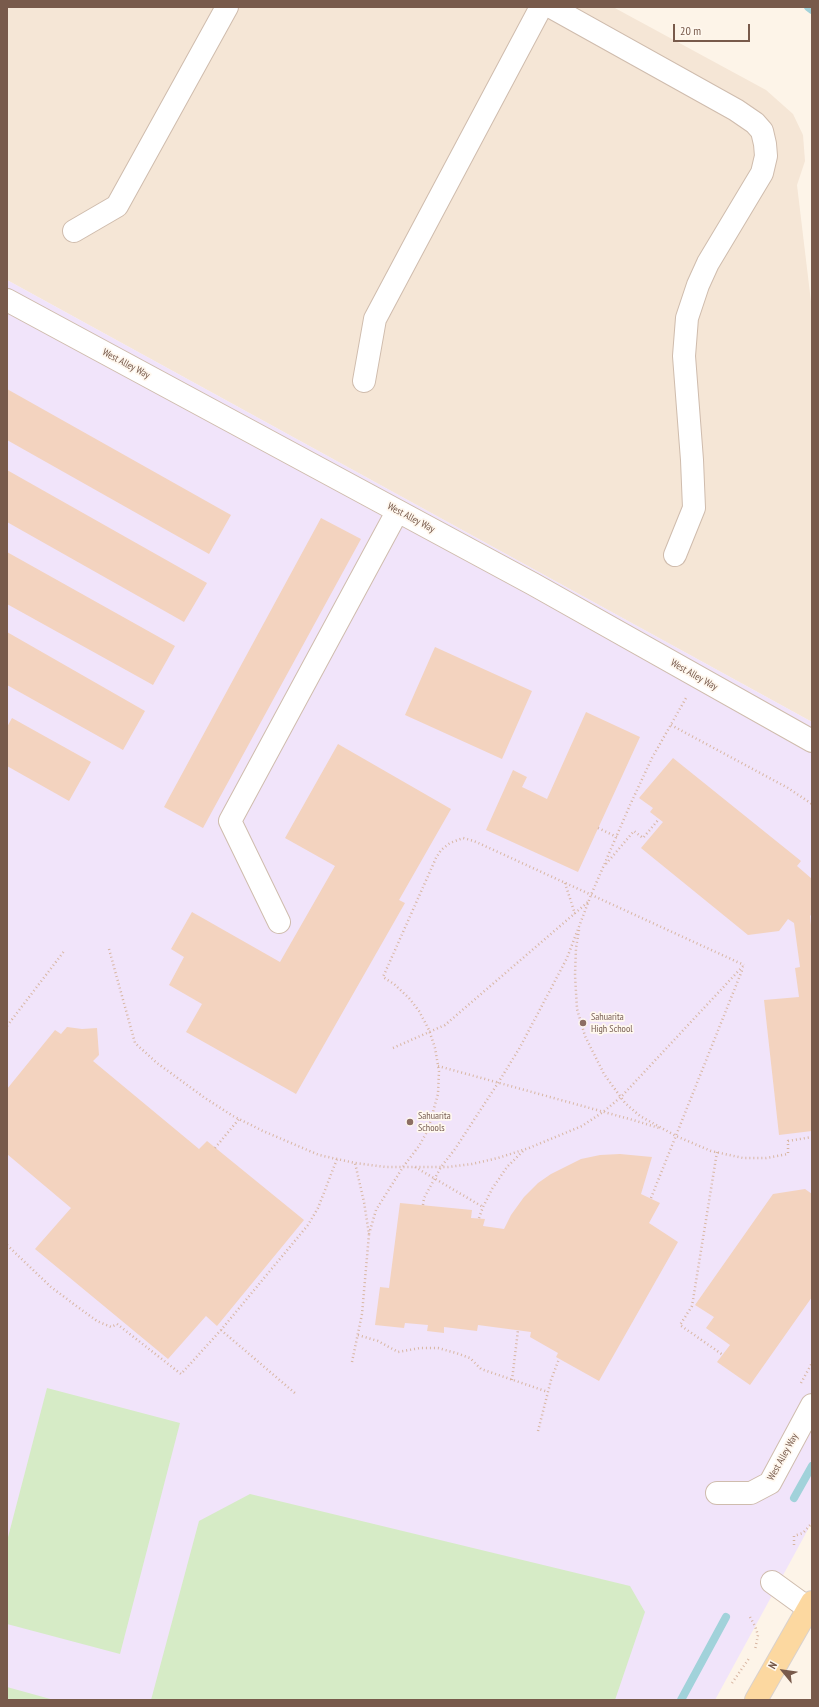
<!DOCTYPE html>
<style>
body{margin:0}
#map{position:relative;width:819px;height:1707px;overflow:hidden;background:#fdf4e8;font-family:"PT Sans Narrow",sans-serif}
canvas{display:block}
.frame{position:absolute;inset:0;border:8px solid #785a4b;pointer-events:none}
.north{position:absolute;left:763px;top:1651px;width:40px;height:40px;-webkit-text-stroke:3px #fff8ef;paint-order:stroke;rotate:299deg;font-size:11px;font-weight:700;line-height:16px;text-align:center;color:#785a4b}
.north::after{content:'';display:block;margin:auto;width:14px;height:18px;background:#785a4b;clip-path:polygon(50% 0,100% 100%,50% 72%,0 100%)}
.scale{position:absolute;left:673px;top:24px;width:77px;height:18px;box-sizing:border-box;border:2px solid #785a4b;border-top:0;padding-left:5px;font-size:12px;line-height:14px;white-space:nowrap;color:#785a4b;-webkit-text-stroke:3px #fff8ef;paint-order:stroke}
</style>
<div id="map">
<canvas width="819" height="1707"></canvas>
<div class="frame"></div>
<div class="north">N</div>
<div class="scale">20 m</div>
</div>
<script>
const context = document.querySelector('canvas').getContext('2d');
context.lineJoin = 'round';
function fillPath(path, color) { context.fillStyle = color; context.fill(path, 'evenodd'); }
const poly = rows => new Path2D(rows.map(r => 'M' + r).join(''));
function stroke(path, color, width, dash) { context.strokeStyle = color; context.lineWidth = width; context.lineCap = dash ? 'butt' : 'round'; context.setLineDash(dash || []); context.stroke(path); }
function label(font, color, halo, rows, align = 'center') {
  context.font = font + ' "PT Sans Narrow",sans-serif'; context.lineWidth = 3.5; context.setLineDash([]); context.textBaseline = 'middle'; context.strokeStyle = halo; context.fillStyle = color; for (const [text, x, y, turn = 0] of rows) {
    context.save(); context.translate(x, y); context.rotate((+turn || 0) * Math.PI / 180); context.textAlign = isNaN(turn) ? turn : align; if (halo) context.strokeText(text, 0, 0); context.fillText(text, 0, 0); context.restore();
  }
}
fillPath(poly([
 [7,7,613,7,766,90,793,114,803,135,805,161,797,185,812,310,812,722,7,280]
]), '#f5e6d6');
fillPath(poly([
 [7,280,812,722,812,1522,715,1700,7,1700]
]), '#f1e4fa');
fillPath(poly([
 [47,1388,180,1423,120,1654,7,1624,7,1541],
 [250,1494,630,1586,645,1612,615,1700,151,1700,199,1521],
 [7,1687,54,1700,7,1700]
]), '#d6ebc6');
stroke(poly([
 [808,7,812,10],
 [794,1498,812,1466],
 [681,1700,726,1617]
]), '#a1d2da', 8);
fillPath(poly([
 [7,389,231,515,209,554,7,440],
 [7,470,207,583,184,622,7,522],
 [321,518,361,539,203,828,164,807],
 [7,552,175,646,153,685,7,604],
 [7,632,145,711,123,750,7,685],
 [435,647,532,691,502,759,405,715],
 [586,712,640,737,578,872,486,830,513,770,527,777,522,787,547,799],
 [12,718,91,762,69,801,7,766,7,727],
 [338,744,451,809,399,900,405,903,296,1094,186,1032,202,1004,169,985,184,957,171,949,192,912,280,962,335,866,285,838],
 [673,758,801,861,797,866,812,879,812,914,810,916,812,934,812,1131,779,1135,764,1000,799,997,795,968,800,967,794,923,788,919,779,931,748,935,641,848,663,822,650,812,653,808,639,798],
 [67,1027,82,1029,97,1028,99,1055,93,1061,199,1149,207,1141,304,1220,217,1326,206,1316,168,1359,35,1249,71,1208,7,1154,7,1089,55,1030,61,1034],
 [620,1154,652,1157,641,1194,660,1203,649,1223,678,1242,599,1381,556,1357,558,1353,530,1337,531,1332,478,1325,477,1331,444,1327,444,1333,427,1331,428,1325,405,1323,404,1328,375,1325,380,1287,389,1288,400,1203,472,1210,471,1218,485,1219,483,1226,504,1229,511,1215,524,1197,538,1183,551,1174,581,1159,600,1155],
 [805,1189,812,1194,812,1297,750,1385,717,1362,730,1345,706,1328,714,1317,695,1305,773,1194]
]), '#f3d3bf');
const minor = poly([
 [551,7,736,110,755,123,762,131,765,144,766,156,762,173,708,263,698,285,687,318,684,356,692,460,694,508,675,555],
 [74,231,117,206,227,7],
 [7,300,533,584,812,741],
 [364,381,375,319,541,7],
 [279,922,230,821,397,512],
 [717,1493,751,1493,770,1483,812,1405],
 [772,1582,812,1611]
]);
const major = poly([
 [756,1700,812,1602]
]);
stroke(minor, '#cfbcad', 24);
stroke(major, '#d9d1cd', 24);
stroke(poly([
 [671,725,788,788,812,804],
 [598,828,617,837],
 [606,864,634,831,643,838,659,819],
 [565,883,575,914],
 [579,930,576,948,575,975,577,1009,585,1036,604,1074,625,1103,640,1116,676,1136,711,1151,743,1158,766,1158,788,1154,788,1141,812,1137],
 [109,949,135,1043,157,1063,205,1098,233,1116,263,1131,319,1155,355,1163,386,1167,448,1167,472,1164,498,1158,529,1148,582,1126,603,1112,621,1097,744,965],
 [7,1026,65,950],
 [393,1048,445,1025,588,902],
 [438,1066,633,1120,659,1128],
 [215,1148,239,1119],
 [717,1152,692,1306,680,1325,723,1355],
 [415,1167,483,1207],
 [651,1198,743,968],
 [423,1205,424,1198,441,1167,455,1149,498,1083,519,1049,546,998,567,958,591,895,630,805,652,758,686,698],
 [479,1218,483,1207,492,1189,507,1167,523,1151],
 [369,1234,376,1210,403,1167,419,1146,428,1130,438,1094,439,1071,435,1048,429,1030,419,1011,409,998,394,984,383,977,436,858,441,850,450,843,463,838,474,841,744,965],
 [7,1245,51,1287,75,1305,97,1321,111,1327,117,1324,181,1374,221,1330,308,1225,318,1208,337,1159],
 [221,1330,296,1394],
 [358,1335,378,1341,398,1352,420,1348,438,1348,456,1353,470,1358,481,1369,548,1392],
 [352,1362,362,1314,369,1234,364,1202,355,1163],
 [512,1380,518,1330],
 [801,1383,812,1363],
 [538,1431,551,1380,559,1359],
 [794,1545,794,1536,803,1533,812,1523],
 [750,1617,755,1626,758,1635,755,1650],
 [732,1683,750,1657]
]), '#d8b6a2', 2.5, [1, 3]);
stroke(minor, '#fff', 22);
stroke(major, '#fcd8a0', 22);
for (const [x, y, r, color] of [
 [583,1023,4,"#8d6e63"],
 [410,1122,4,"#8d6e63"]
]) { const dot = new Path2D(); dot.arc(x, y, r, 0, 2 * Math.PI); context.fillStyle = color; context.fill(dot); stroke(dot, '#fff8ef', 1.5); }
label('10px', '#785a4b', '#fff8ef', [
 ["West Alley Way",126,364,28],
 ["West Alley Way",411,518,28],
 ["West Alley Way",694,675,30],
 ["West Alley Way",783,1457,-61]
]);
label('10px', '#785e54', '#fff8ef', [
 ["Sahuarita",591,1017],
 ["High School",591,1029],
 ["Sahuarita",418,1116],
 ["Schools",418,1128]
], 'left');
</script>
